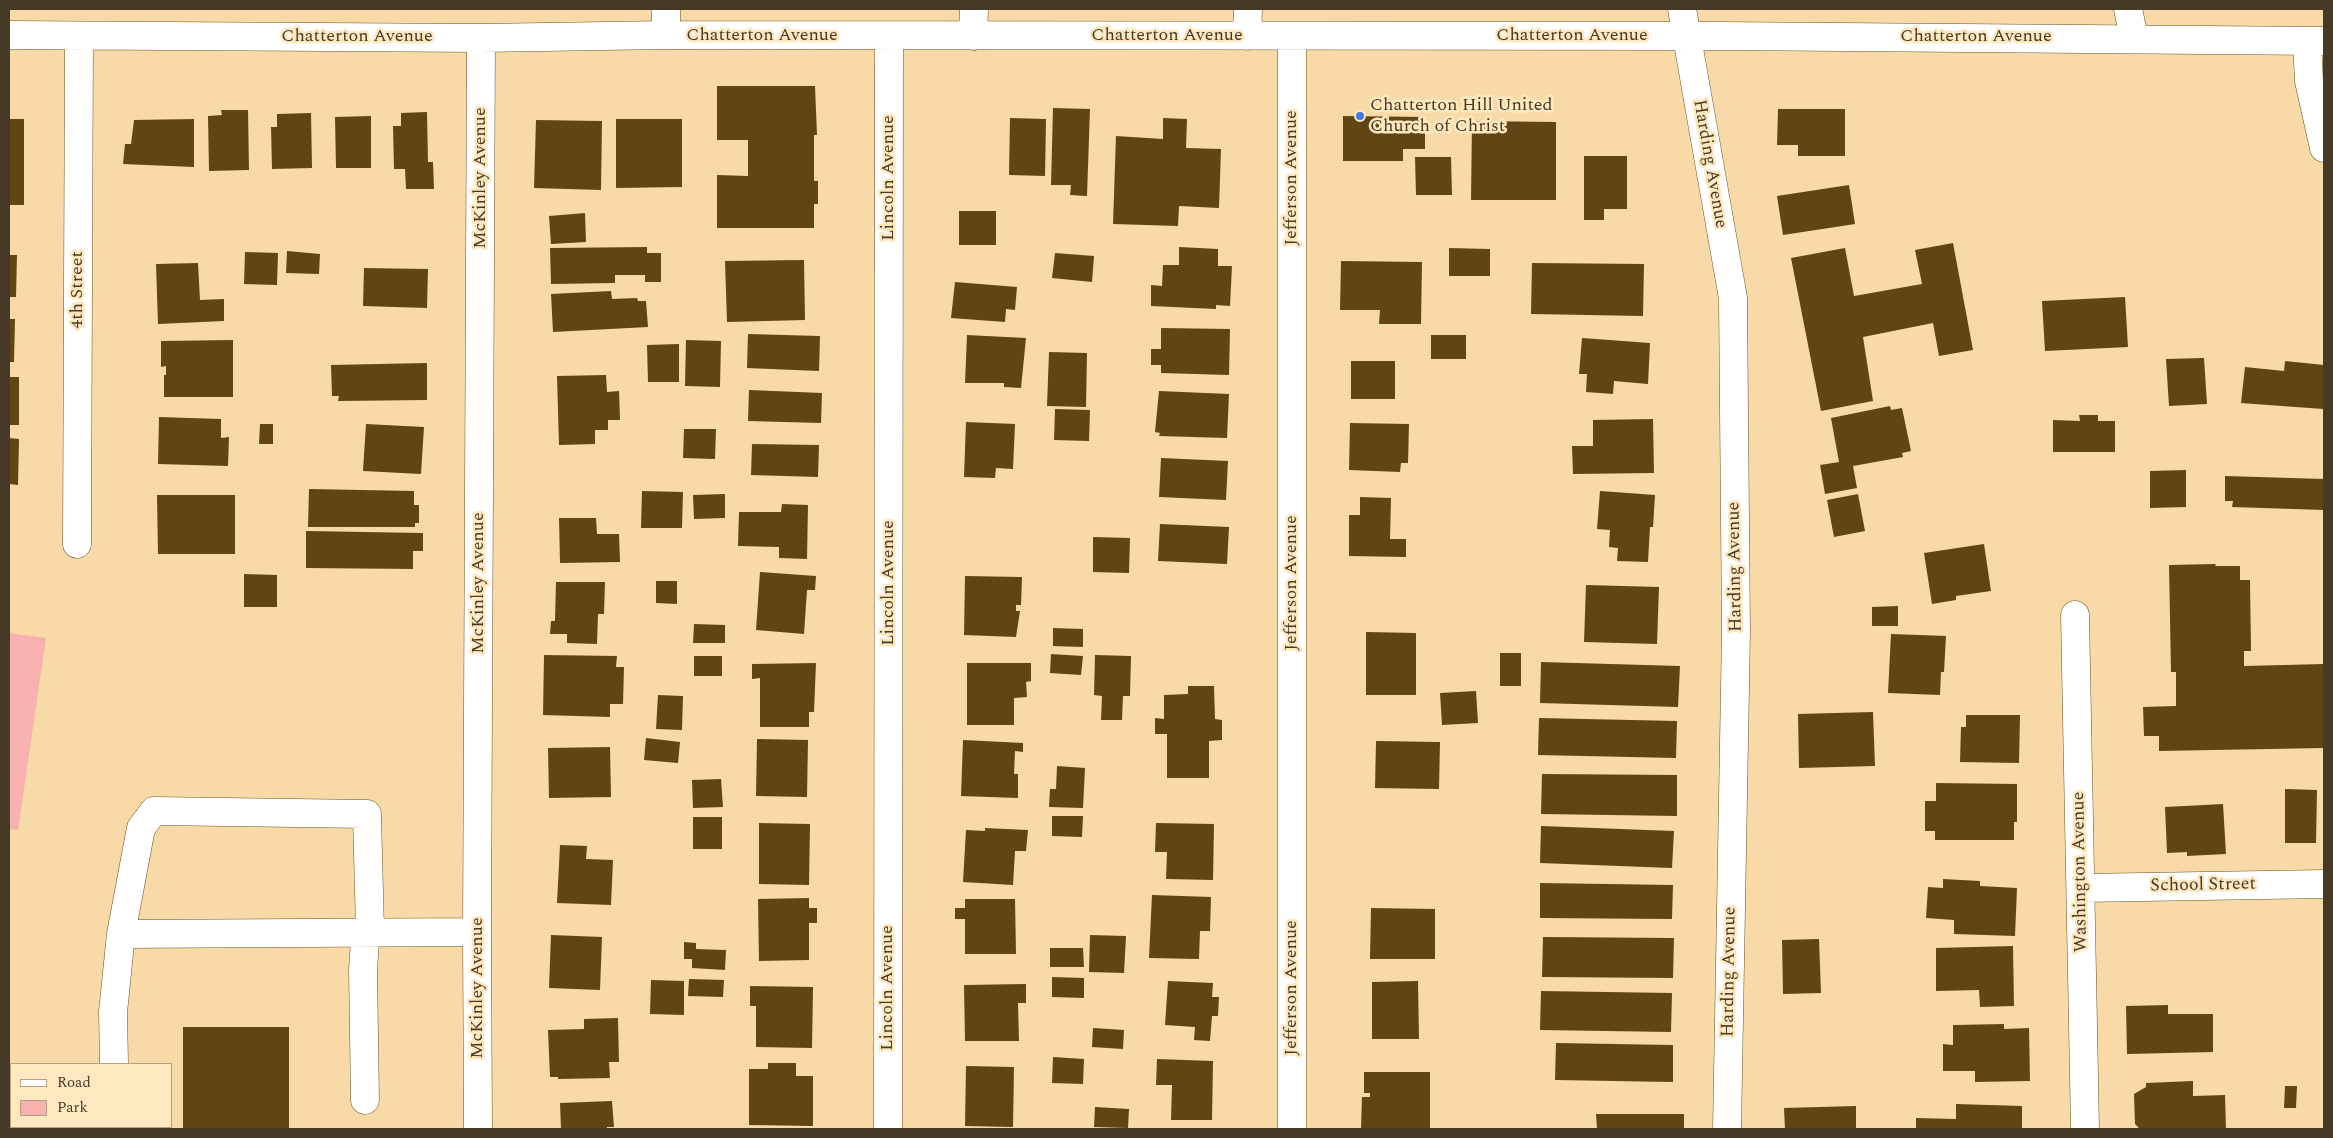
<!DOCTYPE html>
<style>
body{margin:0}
#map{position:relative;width:2333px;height:1138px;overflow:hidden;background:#f7daa7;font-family:Spectral,serif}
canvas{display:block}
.frame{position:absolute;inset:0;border:10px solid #463a26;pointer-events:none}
.legend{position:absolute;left:10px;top:1063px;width:162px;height:65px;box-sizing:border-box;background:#ffe8bf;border:1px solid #b5a282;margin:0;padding:6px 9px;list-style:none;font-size:15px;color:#463a26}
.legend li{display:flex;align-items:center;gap:10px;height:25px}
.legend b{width:25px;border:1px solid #b5a282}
</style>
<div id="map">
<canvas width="2333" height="1138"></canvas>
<div class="frame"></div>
<ul class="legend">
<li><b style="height:6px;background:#fff"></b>Road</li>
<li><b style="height:14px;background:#f7b1ae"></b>Park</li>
</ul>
</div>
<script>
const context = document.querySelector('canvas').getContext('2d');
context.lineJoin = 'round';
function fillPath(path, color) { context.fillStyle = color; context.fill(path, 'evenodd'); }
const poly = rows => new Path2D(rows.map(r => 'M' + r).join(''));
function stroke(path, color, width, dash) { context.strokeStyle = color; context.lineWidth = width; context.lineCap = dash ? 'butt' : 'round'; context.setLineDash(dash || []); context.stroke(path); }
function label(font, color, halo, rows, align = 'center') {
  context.font = font + ' Spectral,serif'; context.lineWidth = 5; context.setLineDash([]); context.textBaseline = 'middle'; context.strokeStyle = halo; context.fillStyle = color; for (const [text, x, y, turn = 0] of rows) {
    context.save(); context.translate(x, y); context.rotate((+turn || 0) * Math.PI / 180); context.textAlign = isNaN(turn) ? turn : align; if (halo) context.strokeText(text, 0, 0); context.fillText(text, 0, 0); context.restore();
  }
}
fillPath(poly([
 [9,633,46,638,18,830,9,829]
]), '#f7b1ae');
fillPath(poly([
 [717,86,815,86,817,135,814,135,814,181,818,181,818,204,814,204,814,228,717,228,717,175,748,176,748,140,717,140],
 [1053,108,1090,109,1087,196,1070,195,1071,185,1051,185],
 [1778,109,1845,109,1845,156,1798,156,1798,145,1777,145],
 [221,110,248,110,249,170,209,171,208,116,222,115],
 [427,112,428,162,433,162,434,189,406,189,405,169,394,169,393,126,401,126,401,113],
 [311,113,312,168,272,169,271,127,277,127,277,114],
 [371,116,371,168,336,168,335,117],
 [1343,116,1425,117,1425,149,1403,149,1403,161,1343,161],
 [1010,118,1046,119,1045,176,1009,175],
 [1163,118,1187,119,1186,148,1221,149,1219,208,1179,206,1178,226,1113,224,1116,136,1163,139],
 [9,119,24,119,24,205,9,205],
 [194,119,194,167,123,164,125,144,131,144,134,120],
 [616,119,682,119,682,187,616,188],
 [536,120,602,121,601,190,534,188],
 [1472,121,1556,122,1556,200,1471,200],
 [1584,156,1627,156,1627,209,1604,209,1604,220,1584,220],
 [1415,157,1451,157,1452,195,1416,195],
 [1849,185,1855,224,1783,235,1777,196],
 [959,211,996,211,996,245,959,245],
 [585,213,586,242,551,244,549,216],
 [1953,243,1973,350,1939,356,1933,323,1863,337,1873,401,1821,411,1791,258,1845,248,1854,296,1922,284,1915,250],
 [647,247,647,253,661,253,661,282,645,282,645,275,615,275,615,283,551,284,550,248],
 [1179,247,1218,249,1218,266,1232,266,1230,306,1216,305,1216,309,1151,306,1151,285,1162,286,1163,265,1179,265],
 [1449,248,1490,249,1490,276,1449,276],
 [287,251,320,254,319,274,286,273],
 [245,252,278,253,277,285,244,284],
 [1055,253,1094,256,1092,282,1052,278],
 [9,255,17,255,16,297,9,297],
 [804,260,805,320,727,322,725,261],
 [1341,261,1422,262,1421,324,1379,324,1380,310,1340,310],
 [198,263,200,300,224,299,224,321,158,324,156,264],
 [1532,263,1644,264,1643,316,1531,314],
 [364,268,428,269,427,308,363,306],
 [955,282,1017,287,1015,310,1006,309,1005,322,951,318],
 [611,291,612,299,637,298,638,301,646,301,648,327,553,332,551,294],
 [2125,297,2128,347,2045,351,2042,301],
 [9,319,15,319,14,362,9,362],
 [1161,328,1230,329,1229,375,1161,373,1161,365,1151,365,1151,349,1161,349],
 [748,334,820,336,819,371,747,368],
 [967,335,1026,338,1021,388,1004,387,1004,383,965,383],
 [1431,335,1466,335,1466,359,1431,359],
 [1582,338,1650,343,1648,384,1614,381,1613,394,1586,392,1587,374,1579,374],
 [233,340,233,397,164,397,164,375,166,375,166,366,161,367,161,341],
 [686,340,721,341,720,387,685,386],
 [679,344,679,382,648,382,647,345],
 [1049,352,1087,353,1086,407,1047,406],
 [2204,358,2207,404,2169,406,2166,359],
 [1351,361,1395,361,1395,399,1351,399],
 [2285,361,2324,365,2323,409,2241,403,2245,367,2284,371],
 [427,363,427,400,338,401,339,396,332,396,331,365],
 [606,375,607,392,619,391,620,420,608,420,608,430,595,430,595,444,559,445,557,376],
 [9,377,19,377,19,425,9,425],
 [749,390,822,393,821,423,748,421],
 [1159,391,1229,394,1227,438,1159,436,1160,433,1155,432],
 [1890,406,1891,410,1902,408,1911,451,1902,453,1903,457,1853,466,1857,488,1825,494,1820,465,1839,462,1831,418],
 [1055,409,1090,410,1089,441,1054,440],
 [2079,415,2098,415,2098,421,2115,421,2115,452,2053,452,2053,420,2080,421],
 [159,417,221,419,221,438,229,437,228,466,158,464],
 [1653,419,1654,473,1573,474,1572,446,1593,446,1593,420],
 [966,422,1015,424,1013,469,996,468,995,478,964,477],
 [1350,423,1409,424,1408,463,1401,463,1400,472,1349,470],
 [260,424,273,424,273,444,259,444],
 [366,424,424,427,421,474,363,471],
 [684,429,716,429,715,459,683,458],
 [9,438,19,439,18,485,9,484],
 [752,444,819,445,818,477,751,475],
 [1161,458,1228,461,1226,500,1159,497],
 [2186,470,2186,507,2150,508,2150,471],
 [2225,476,2324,479,2324,510,2232,507,2233,501,2225,501],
 [309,489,414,491,414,505,419,505,419,523,415,523,415,527,308,527],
 [642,491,683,492,682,528,641,528],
 [1600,491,1655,495,1653,527,1650,527,1648,562,1617,561,1618,548,1609,547,1610,530,1597,529],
 [725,494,725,518,694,519,693,495],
 [1858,494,1865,531,1834,537,1827,500],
 [157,495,235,495,235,554,158,554],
 [1360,497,1391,498,1390,539,1406,539,1406,557,1349,556,1349,515,1360,515],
 [782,504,808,505,807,559,779,558,779,547,738,546,739,512,781,512],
 [559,518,596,518,597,534,619,534,620,562,560,563],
 [1160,524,1229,527,1227,564,1158,561],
 [306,531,423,533,423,551,413,551,413,569,306,568],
 [1093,537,1130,538,1129,573,1093,572],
 [1984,544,1991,591,1956,596,1956,600,1932,604,1924,553],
 [2216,564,2215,566,2240,566,2240,580,2250,580,2251,651,2244,651,2244,666,2324,664,2324,748,2159,751,2159,736,2144,736,2143,707,2176,706,2176,672,2171,672,2169,565],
 [760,572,816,576,815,590,807,590,804,634,756,630],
 [244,574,277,575,277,607,244,607],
 [965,576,1022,577,1021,605,1016,605,1016,611,1020,611,1016,637,964,635],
 [656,581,677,581,677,604,656,603],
 [556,582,605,582,604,614,598,614,597,644,567,643,567,634,550,634,551,621,555,621],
 [1586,585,1659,587,1657,644,1584,642],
 [1898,606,1898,626,1872,626,1872,607],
 [694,624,725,625,725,643,693,643],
 [1053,628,1083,629,1083,647,1053,646],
 [1366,632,1416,633,1416,695,1366,695],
 [1891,634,1946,636,1944,672,1941,672,1940,695,1888,693],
 [1500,653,1521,653,1521,686,1500,686],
 [1051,654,1083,656,1081,675,1050,673],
 [544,655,617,656,616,667,624,667,623,704,610,704,610,717,543,715],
 [1095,655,1131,656,1130,696,1123,696,1122,720,1101,720,1102,696,1094,695],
 [694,656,722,656,722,676,694,676],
 [1541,662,1680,666,1678,707,1540,703],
 [816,663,814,712,809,712,809,727,760,727,760,678,752,679,752,664],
 [967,663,1031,663,1031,681,1026,682,1027,697,1014,698,1014,725,967,725],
 [1188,686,1214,686,1215,719,1222,720,1222,740,1209,741,1209,778,1167,778,1167,734,1155,734,1155,718,1164,719,1164,695,1188,694],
 [1476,691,1478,723,1442,725,1440,693],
 [658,695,683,696,682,730,656,729],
 [1873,712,1875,766,1799,768,1798,714],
 [1966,715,2020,715,2019,763,1960,762,1961,727,1966,727],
 [1539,718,1677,721,1676,758,1538,755],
 [646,738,680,742,678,763,644,760],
 [757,739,808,740,807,797,756,796],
 [963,740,1023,743,1023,752,1015,751,1014,774,1018,774,1018,798,961,796],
 [1376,741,1440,742,1439,789,1375,788],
 [610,747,611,797,549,798,548,748],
 [1057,766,1085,768,1083,808,1049,807,1050,789,1056,789],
 [1542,774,1677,775,1677,816,1541,814],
 [721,779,723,807,693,808,692,780],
 [1936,783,2017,784,2017,822,2014,822,2014,840,1935,840,1935,831,1925,831,1925,801,1936,801],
 [2285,789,2317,790,2316,843,2285,843],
 [2223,804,2226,854,2187,856,2187,852,2167,853,2165,807],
 [1052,816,1083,816,1082,837,1052,836],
 [693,817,722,817,722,849,693,849],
 [759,823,810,824,809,885,759,884],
 [1156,823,1214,824,1213,880,1166,879,1167,852,1155,852],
 [1541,826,1674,831,1672,868,1540,863],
 [985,828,1028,830,1026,851,1015,851,1013,885,963,882,966,830,985,831],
 [560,845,587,846,586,859,613,860,611,905,557,903],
 [1943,879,1980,881,1980,886,2017,888,2015,936,1954,934,1954,920,1926,918,1928,887,1943,888],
 [1540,883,1673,885,1672,919,1540,918],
 [1152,895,1211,897,1210,931,1200,931,1199,959,1149,958],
 [809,898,809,908,817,908,817,923,809,923,809,960,759,961,758,899],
 [965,899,1015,899,1016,954,965,954,965,919,955,919,955,908,965,908],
 [1371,908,1435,909,1435,959,1370,959],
 [551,935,602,937,600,990,549,988],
 [1090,935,1126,936,1124,973,1089,972],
 [1543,937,1674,938,1673,978,1542,977],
 [1819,939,1821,993,1783,994,1782,940],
 [684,942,696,943,696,949,726,950,725,970,692,968,692,959,684,959],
 [2013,946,2014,1006,1980,1007,1979,990,1936,991,1936,948],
 [1050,948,1083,948,1084,967,1050,967],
 [1052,977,1084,978,1084,998,1052,997],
 [689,979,724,980,723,997,688,996],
 [651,980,684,981,684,1015,650,1014],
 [1168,981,1213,983,1212,997,1219,997,1218,1016,1212,1016,1210,1041,1194,1040,1195,1027,1165,1025],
 [1418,981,1419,1039,1372,1039,1372,982],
 [1026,984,1026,1003,1018,1003,1019,1041,965,1041,964,985],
 [750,986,813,987,812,1048,756,1047,756,1006,750,1006],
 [1541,991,1672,993,1671,1032,1540,1030],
 [2168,1005,2168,1014,2213,1014,2213,1052,2127,1054,2126,1006],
 [618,1018,619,1062,609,1062,610,1078,558,1079,558,1077,550,1077,548,1030,584,1029,584,1019],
 [2004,1024,2004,1029,2029,1028,2030,1081,1975,1082,1975,1071,1943,1071,1943,1044,1953,1045,1953,1025],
 [183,1027,289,1027,289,1129,183,1129],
 [1093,1028,1124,1030,1123,1049,1092,1047],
 [1556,1043,1673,1045,1673,1082,1555,1080],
 [1053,1057,1084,1059,1083,1084,1052,1083],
 [1157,1059,1213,1061,1212,1120,1171,1120,1172,1085,1156,1085],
 [768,1063,796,1063,796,1076,813,1076,813,1126,749,1125,749,1069,768,1069],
 [966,1066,1014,1067,1013,1127,965,1126],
 [1364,1072,1430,1072,1430,1129,1361,1129,1362,1097,1370,1097,1370,1093,1364,1093],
 [2193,1081,2193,1096,2225,1095,2226,1129,2140,1129,2135,1124,2134,1094,2146,1087,2146,1083],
 [2285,1086,2297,1086,2296,1108,2284,1108],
 [612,1101,614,1127,607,1127,607,1129,561,1129,560,1103],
 [1956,1104,2022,1106,2022,1129,1916,1129,1916,1118,1956,1119],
 [1856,1106,1856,1129,1785,1129,1784,1108],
 [1095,1107,1129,1109,1128,1128,1094,1127],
 [1596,1114,1684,1114,1684,1129,1597,1129],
 [105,1127,105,1129,61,1129,61,1128]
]), '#5f4614');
const minor = poly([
 [1682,9,1733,298,1736,632,1727,1129],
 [2128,9,2134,38],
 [9,35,481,38,666,35,1720,36,2324,41],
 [666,35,666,9],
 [973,36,974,9],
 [1247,36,1248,9],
 [2307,41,2309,81,2324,148],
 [77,544,79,36],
 [2075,615,2085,1129],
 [2082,888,2324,884],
 [121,934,141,828,154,811,367,814,370,931,365,941,363,970,365,1100],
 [114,1064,113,1012,121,934,477,932],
 [478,1129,477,932,481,38],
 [888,1129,889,37],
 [1292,1129,1292,36]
]);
stroke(minor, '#6a5121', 29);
stroke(minor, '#fff', 28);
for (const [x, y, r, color] of [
 [1360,116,5,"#3e77e7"]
]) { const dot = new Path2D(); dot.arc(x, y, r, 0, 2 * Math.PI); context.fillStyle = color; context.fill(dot); stroke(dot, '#ffe8bf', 2); }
label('18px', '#463a26', '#ffe8bf', [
 ["Chatterton Avenue",762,36],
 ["Chatterton Avenue",1167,36],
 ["Chatterton Avenue",1572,36],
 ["Chatterton Avenue",357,37],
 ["Chatterton Avenue",1976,37],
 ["Harding Avenue",1709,164,80],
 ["McKinley Avenue",481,178,-90],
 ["Lincoln Avenue",889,178,-90],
 ["Jefferson Avenue",1292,178,-90],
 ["4th Street",78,290,-90],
 ["Harding Avenue",1736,567,-91],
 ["McKinley Avenue",479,583,-90],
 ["Lincoln Avenue",889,583,-90],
 ["Jefferson Avenue",1292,583,-90],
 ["Washington Avenue",2081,872,-91],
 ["School Street",2203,886,-1],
 ["Harding Avenue",1730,972,-89],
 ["McKinley Avenue",478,988,-90],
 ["Lincoln Avenue",888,988,-90],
 ["Jefferson Avenue",1292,988,-90]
]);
label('18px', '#463a26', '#ffe8bf', [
 ["Chatterton Hill United",1370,106],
 ["Church of Christ",1370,127]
], 'left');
</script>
